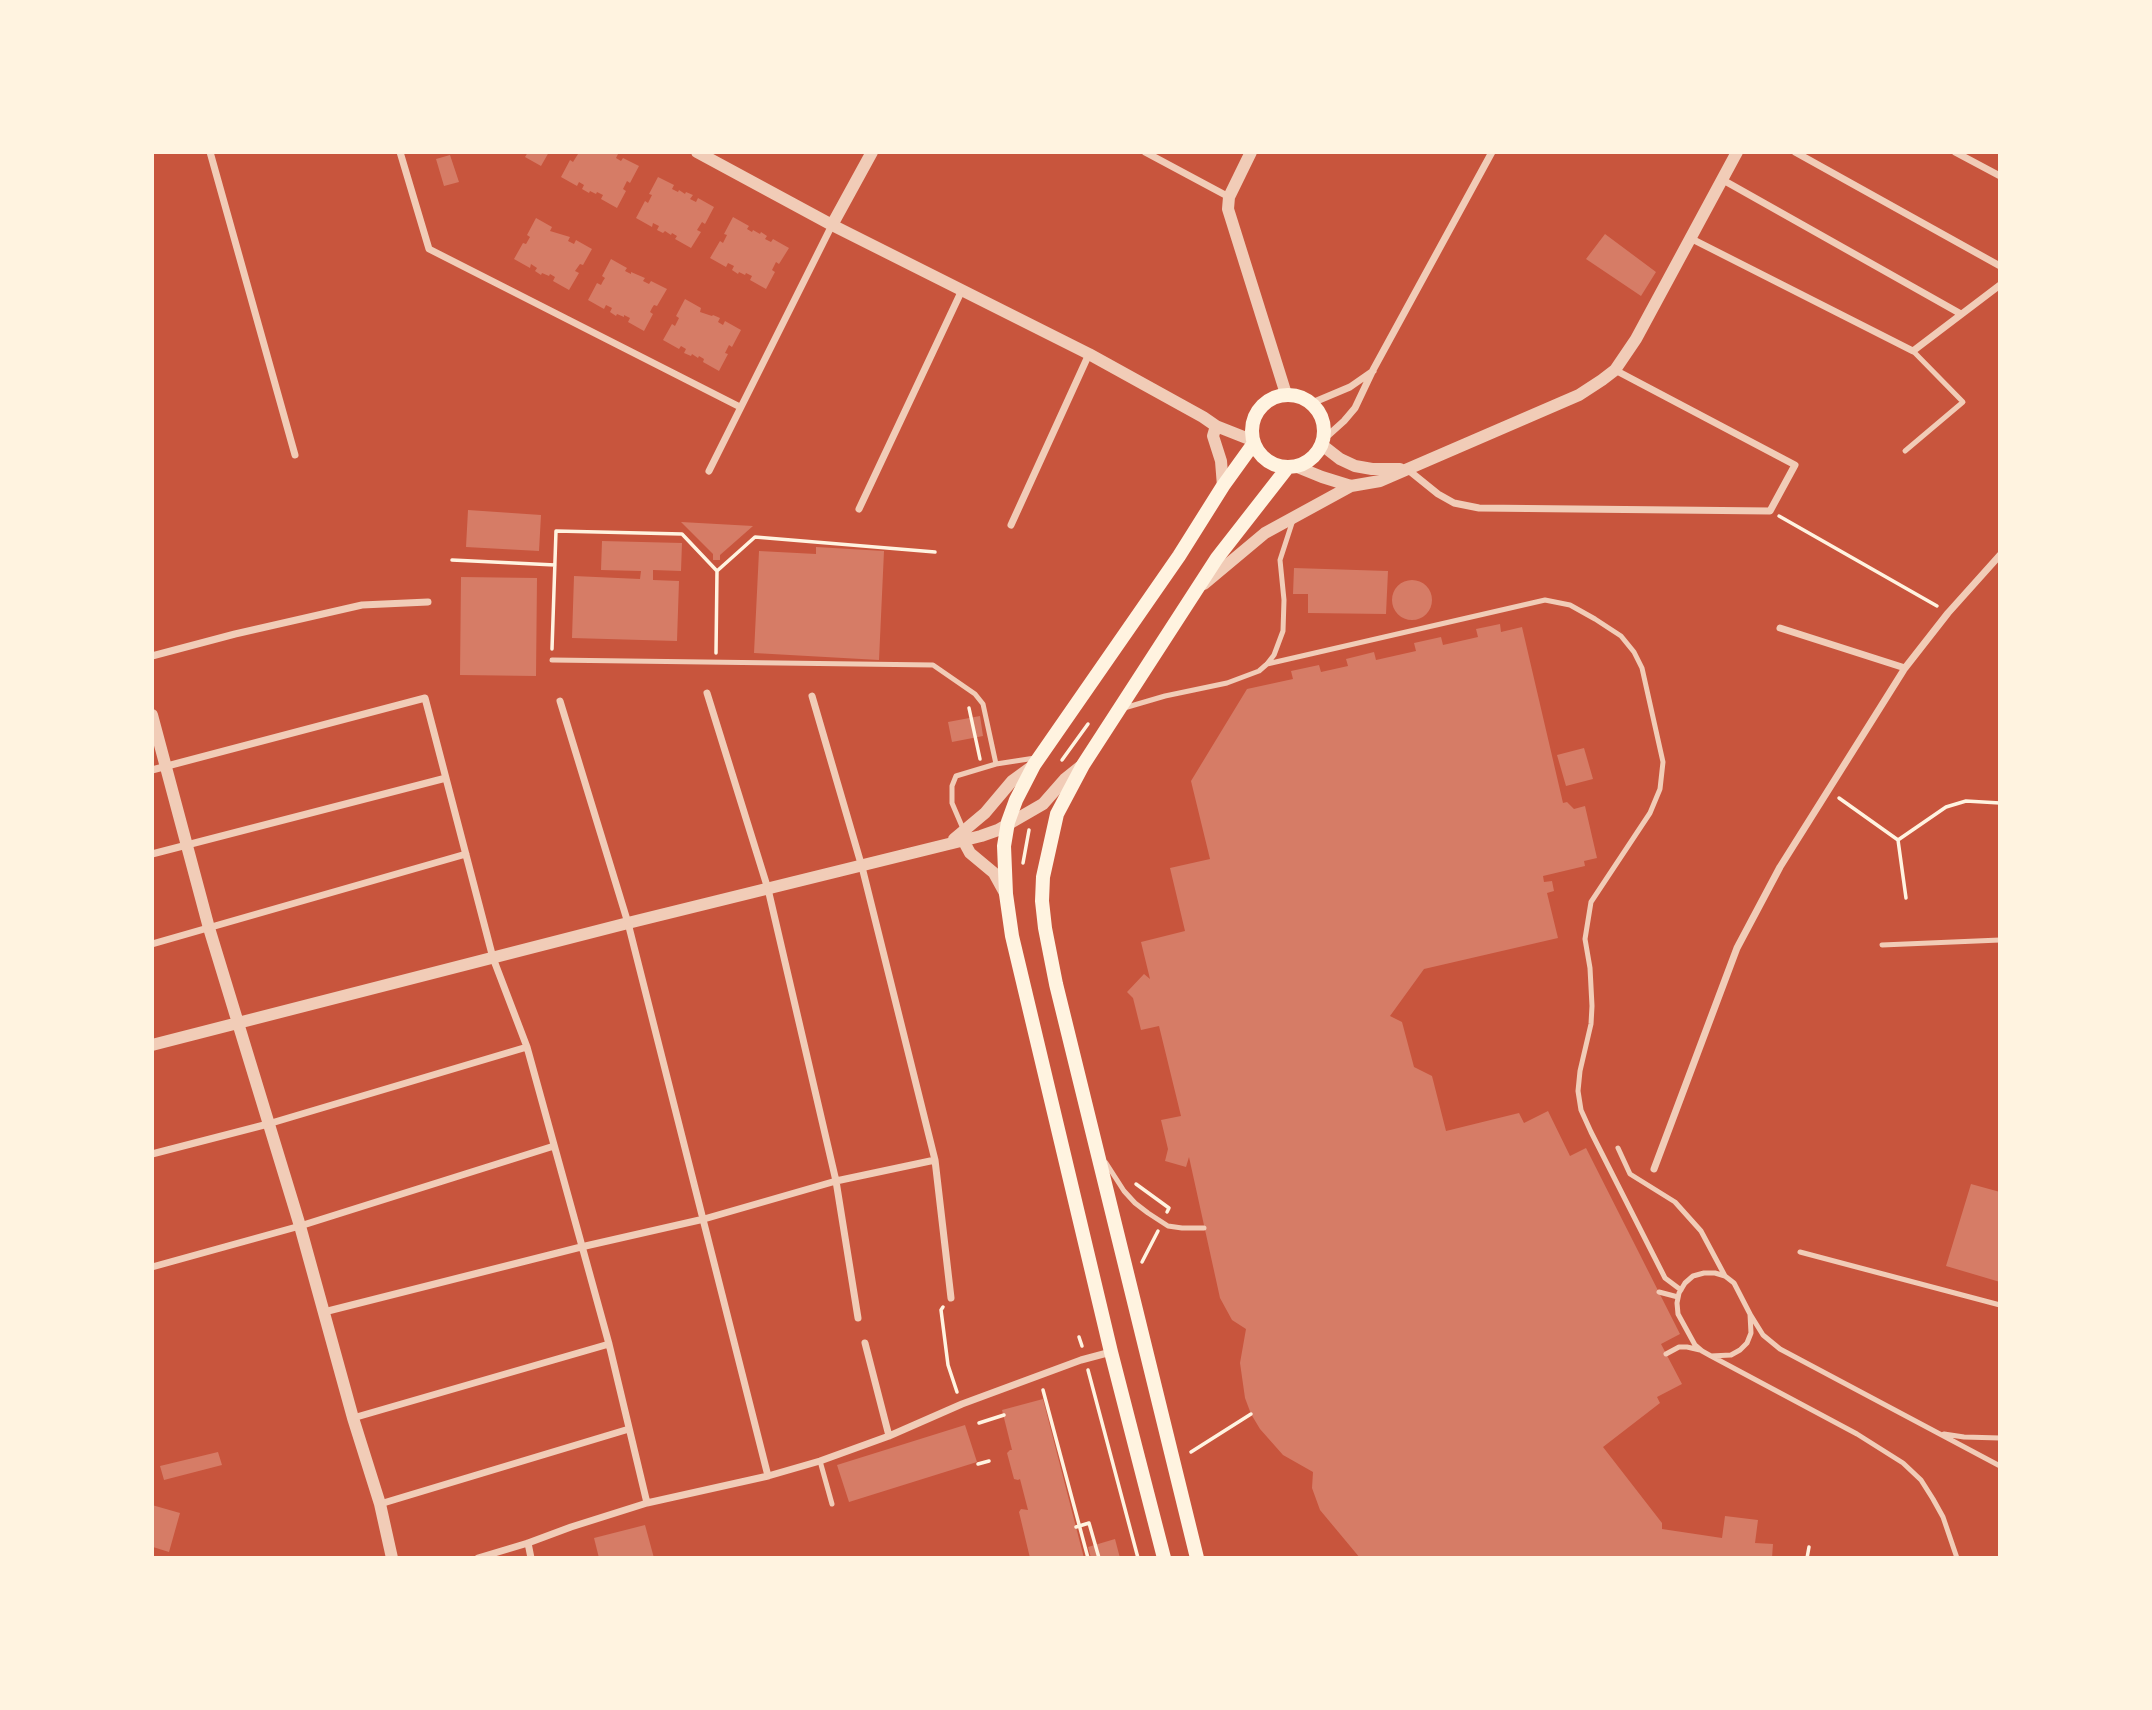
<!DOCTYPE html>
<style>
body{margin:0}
#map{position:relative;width:2152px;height:1710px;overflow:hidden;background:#c8553d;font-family:Manrope,sans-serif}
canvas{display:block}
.frame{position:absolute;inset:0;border:154px solid #fff3e0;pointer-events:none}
</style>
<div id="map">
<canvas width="2152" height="1710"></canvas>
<div class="frame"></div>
</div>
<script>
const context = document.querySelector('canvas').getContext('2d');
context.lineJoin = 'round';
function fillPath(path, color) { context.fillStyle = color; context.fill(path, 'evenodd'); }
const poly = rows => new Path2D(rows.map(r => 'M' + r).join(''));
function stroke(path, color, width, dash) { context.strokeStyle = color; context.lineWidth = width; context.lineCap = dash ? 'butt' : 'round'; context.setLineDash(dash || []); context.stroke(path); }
fillPath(poly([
 [528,152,549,152,541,166,525,157],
 [574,152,614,152,618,154,616,158,621,161,623,158,639,166,630,183,627,181,623,189,626,191,617,208,601,199,603,195,597,192,596,194,590,191,589,193,582,189,584,185,579,182,577,186,561,177,570,160,573,162,578,154],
 [450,155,459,182,444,186,436,159],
 [658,177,674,185,672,189,678,192,679,190,685,194,686,192,693,195,690,199,696,202,698,198,714,207,705,224,702,222,697,230,701,232,691,248,675,239,677,236,672,233,671,235,665,231,663,233,657,230,659,226,653,223,652,227,636,218,645,201,648,203,652,195,649,194],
 [733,217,749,226,747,229,752,232,753,230,760,234,761,232,767,236,765,239,771,242,773,239,789,248,779,264,776,262,772,270,775,272,766,289,750,280,752,276,746,273,745,275,739,272,738,274,732,270,734,266,728,263,726,267,710,258,720,241,723,243,727,235,724,234],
 [536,218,552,227,550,231,570,237,568,241,574,244,576,240,592,249,583,265,580,264,575,271,579,273,569,290,553,281,555,277,550,274,549,276,542,273,541,275,535,271,537,268,531,264,530,268,514,259,523,243,526,244,530,237,527,235],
 [1605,234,1656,272,1641,296,1586,259],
 [611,259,627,268,625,271,631,274,631,272,645,278,643,281,649,284,651,281,667,289,657,306,654,305,652,308,650,312,653,314,644,331,628,322,630,318,624,315,624,317,617,314,616,316,610,312,612,308,606,305,604,309,588,300,597,283,601,285,603,281,605,278,602,276],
 [685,299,701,308,700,312,712,316,713,315,720,318,718,322,723,325,725,321,741,330,732,347,729,345,725,353,728,354,719,371,703,362,704,359,699,356,698,358,692,354,691,356,684,353,686,349,681,346,679,349,663,340,672,324,675,326,679,318,676,316],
 [468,510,541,515,539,551,466,547],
 [681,522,753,526,720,555,720,560,713,560,713,554],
 [602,541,682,543,681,571,653,570,653,580,679,581,677,641,572,638,574,576,640,579,641,571,601,570],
 [816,547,884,551,879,660,754,653,759,551,816,554],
 [1294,568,1388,571,1386,614,1308,613,1308,594,1293,594],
 [461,577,537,578,536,676,460,675],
 '1392 600a20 20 0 1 1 40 0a20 20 0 1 1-40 0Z',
 [1500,624,1501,632,1522,627,1563,803,1567,802,1574,809,1585,806,1597,858,1584,861,1585,866,1543,876,1544,882,1552,881,1554,891,1547,893,1558,938,1424,969,1390,1016,1402,1022,1414,1067,1432,1076,1446,1131,1519,1113,1524,1123,1548,1111,1570,1156,1586,1148,1680,1334,1661,1344,1682,1384,1657,1397,1660,1403,1603,1447,1662,1523,1662,1529,1722,1538,1725,1516,1758,1520,1755,1543,1773,1544,1772,1558,1360,1558,1320,1510,1312,1488,1313,1472,1283,1455,1260,1429,1251,1414,1245,1398,1240,1363,1246,1329,1232,1320,1220,1298,1189,1157,1186,1167,1165,1161,1168,1149,1161,1120,1181,1116,1159,1026,1141,1030,1133,998,1127,992,1144,974,1150,979,1141,942,1185,931,1170,868,1210,859,1191,781,1247,689,1293,679,1291,671,1319,665,1321,672,1348,666,1346,659,1374,652,1376,660,1416,651,1414,643,1441,637,1443,645,1478,637,1476,629],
 [980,716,983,736,952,742,948,722],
 [1584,748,1593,779,1566,786,1557,755],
 [1971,1184,2000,1192,2000,1282,1946,1266],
 [1043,1399,1084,1558,1030,1558,1019,1512,1021,1509,1028,1510,1020,1479,1018,1480,1014,1479,1007,1453,1010,1450,1012,1450,1002,1410],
 [965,1425,977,1462,849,1502,837,1465],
 [218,1452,222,1465,164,1480,160,1466],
 [152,1505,180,1513,169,1552,153,1547],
 [645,1525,654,1558,599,1558,594,1538],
 [1115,1539,1120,1558,1091,1558,1088,1547]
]), '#d67c66');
stroke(poly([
 [1779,516,1937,606],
 [452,560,555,565],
 [552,649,556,531,682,534,717,571,755,537,935,552],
 [716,653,717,571],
 [969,708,980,759],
 [1062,760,1088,724],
 [1839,798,1898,840,1906,898],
 [1898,840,1946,807,1966,801,2000,803],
 [1023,863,1029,830],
 [1136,1184,1169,1208,1167,1212],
 [1142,1262,1158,1231],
 [943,1307,941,1310,948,1365,957,1392],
 [1079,1337,1082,1346],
 [1088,1370,1138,1558],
 [1043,1390,1088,1558],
 [979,1423,1004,1415],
 [1191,1452,1251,1414],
 [978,1464,989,1461],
 [1076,1527,1089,1523,1099,1558],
 [1807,1558,1809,1547]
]), '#fff3e0', 3.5);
stroke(poly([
 [1905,451,1963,402,1913,351],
 [552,660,933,665,975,694,983,704,996,764],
 [1267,664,1545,600,1570,605,1595,619,1621,636,1634,652,1642,668,1663,762,1660,789,1650,813,1591,902,1585,939,1590,968,1592,1006,1591,1024,1580,1071,1578,1091,1581,1110,1591,1132,1665,1278,1681,1290],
 [1124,708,1165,696,1227,683,1259,671,1267,664,1274,655,1283,631,1284,600,1280,560,1293,520],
 [964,831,952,803,952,786,956,776,996,764,1035,758],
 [1882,945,2000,940],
 [1618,1148,1630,1174,1675,1202,1701,1231,1725,1276],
 [1106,1163,1124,1191,1135,1203,1148,1213,1168,1226,1182,1228,1204,1228],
 [1800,1252,2000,1305],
 [1704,1273,1715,1273,1725,1276,1734,1283,1750,1314,1751,1333,1747,1343,1740,1350,1731,1355,1711,1356,1702,1351,1695,1345,1678,1314,1677,1303,1679,1293,1685,1283,1693,1276,1704,1273],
 [1659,1292,1678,1297],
 [1750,1314,1763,1335,1780,1349,2000,1466],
 [1666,1354,1679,1347,1687,1347,1700,1350],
 [1711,1356,1857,1434,1903,1463,1921,1480,1933,1499,1943,1517,1957,1558],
 [1944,1434,1964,1437,2000,1438],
 [820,1461,832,1504]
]), '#f1ccb7', 5);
stroke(poly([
 [210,152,295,455],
 [400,152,429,249,740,407],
 [1145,152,1229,197],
 [1795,152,2000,266],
 [1955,152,2000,176],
 [1723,180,1961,314],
 [1690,238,1913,351,2000,285],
 [1312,403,1350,387,1373,371],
 [1324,439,1344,421,1355,408,1373,370,1492,152],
 [1407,469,1438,494,1454,503,1479,508,1770,511,1795,465,1615,370],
 [709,471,832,225],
 [859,509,962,290],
 [1011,525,1089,354],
 [1780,628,1905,668],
 [152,656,235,634,362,605,428,602],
 [707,693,768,889,836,1181,858,1318],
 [812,696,862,867,935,1160,951,1298],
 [560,701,628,923,768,1476],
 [152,770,425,698,493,958,527,1047,609,1344,647,1503],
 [152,854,446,778],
 [152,944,466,854],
 [152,1154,268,1124,527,1047],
 [1654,1169,1737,948,1780,867,1905,668,1948,613,2000,555],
 [152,1267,300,1226,554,1146],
 [324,1312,581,1247,704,1219,836,1181,935,1160],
 [865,1343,889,1436],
 [353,1418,609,1344],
 [380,1504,629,1429],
 [528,1543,531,1558],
 [478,1558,528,1543,571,1527,647,1503,768,1476,820,1461,889,1436,962,1404,1081,1360,1111,1352]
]), '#f1ccb7', 7);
stroke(poly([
 [697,152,832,225,1089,354,1203,417,1216,426,1254,441],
 [1251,152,1229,197,1228,209,1286,394],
 [832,225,872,152],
 [1216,426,1213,436,1221,461,1223,486],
 [1322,445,1340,459,1355,466,1372,469,1400,469],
 [1295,466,1322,477,1351,486,1380,481,1579,395,1602,380,1615,370,1636,339,1737,152],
 [1204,584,1265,533,1351,486],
 [152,715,209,928,300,1226,353,1418,380,1504,392,1558],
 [954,839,985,813,1012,781,1034,765],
 [963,840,970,853,994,873,1005,893],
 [152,1045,628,923,981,836,998,830,1043,804,1065,779,1080,767]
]), '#f1ccb7', 12);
stroke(poly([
 '1252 431a36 36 0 1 1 72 0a36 36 0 1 1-72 0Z',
 [1164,1558,1111,1352,1012,936,1006,894,1004,846,1008,822,1016,800,1034,765,1179,556,1223,486,1254,443],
 [1197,1558,1056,984,1045,928,1042,901,1043,877,1057,814,1083,765,1217,558,1288,467]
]), '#fff3e0', 14);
</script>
